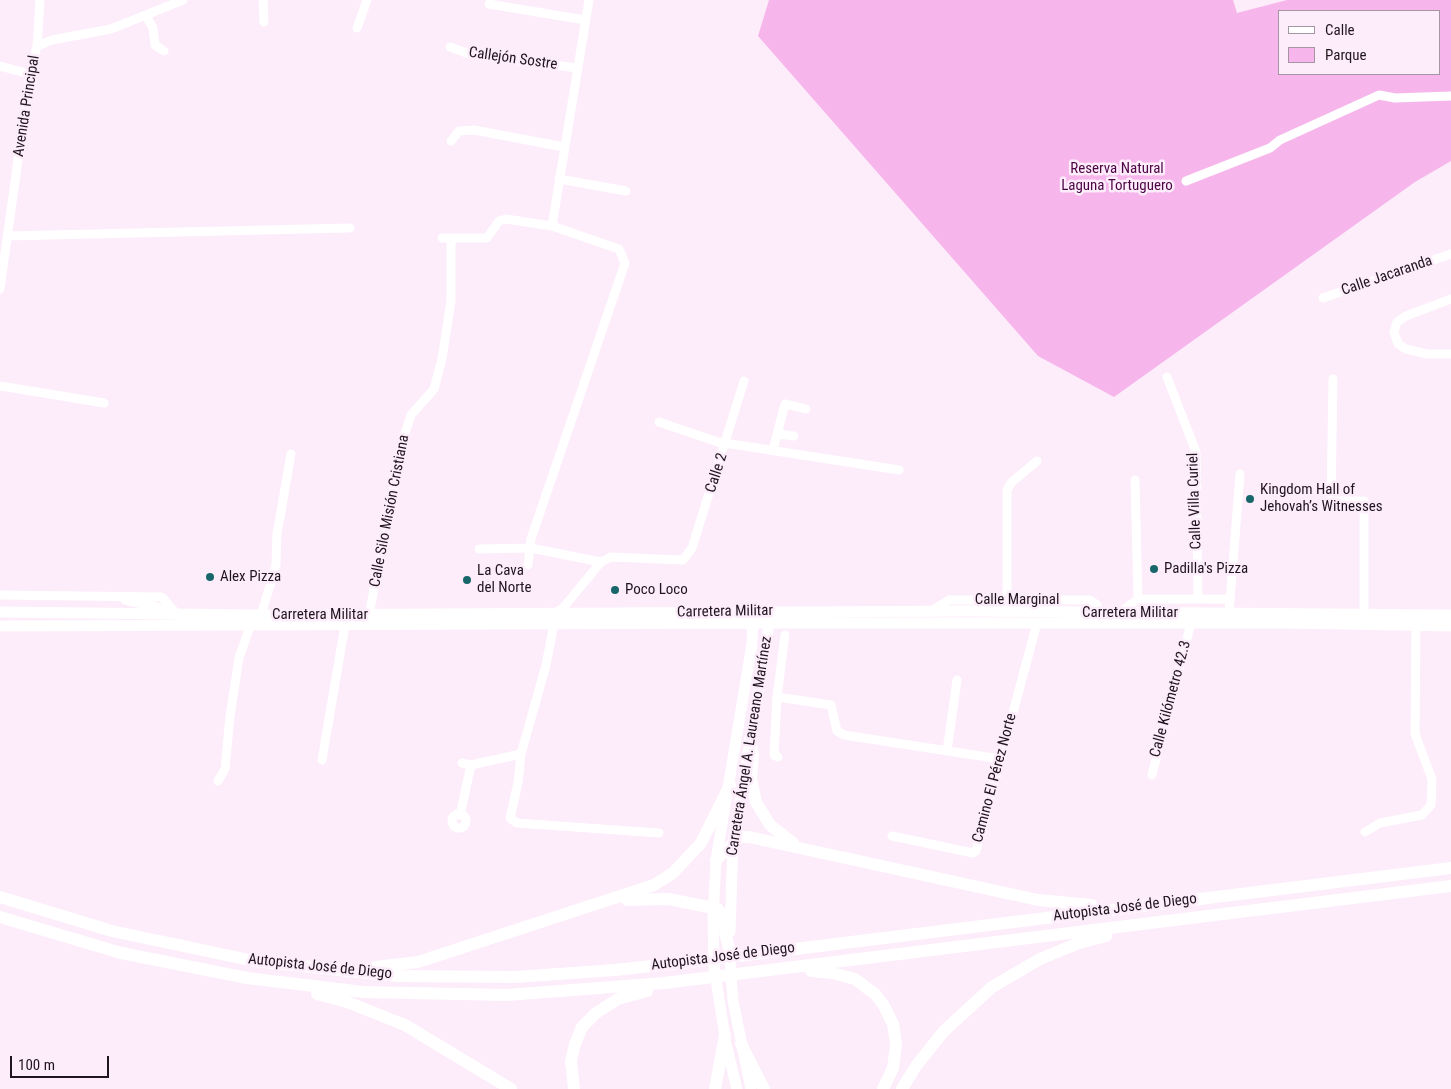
<!DOCTYPE html>
<meta charset="utf-8">
<style>
body{margin:0}
#map{position:relative;width:1451px;height:1089px;overflow:hidden;background:#fdecfa;font-family:"Roboto Condensed",sans-serif}
canvas{display:block}
.legend{position:absolute;left:1278px;top:10px;width:162px;height:65px;box-sizing:border-box;background:#fdecfa;border:1px solid #a496a2;margin:0;padding:6px 9px;list-style:none;font-size:15px;color:#1f151d}
.legend li{display:flex;align-items:center;gap:10px;height:25px}
.legend b{width:25px;border:1px solid #a496a2}
.scale{position:absolute;left:10px;top:1056px;width:99px;height:22px;box-sizing:border-box;border:2px solid #1f151d;border-top:0;padding-left:6px;font-size:15px;line-height:18px;white-space:nowrap;color:#1f151d;-webkit-text-stroke:4px #fdecfa;paint-order:stroke}
</style>
<div id="map">
<canvas width="1451" height="1089"></canvas>
<ul class="legend">
<li><b style="height:6px;background:#fff"></b>Calle</li>
<li><b style="height:14px;background:#f7b6eb"></b>Parque</li>
</ul>
<div class="scale">100 m</div>
</div>
<script>
const context = document.querySelector('canvas').getContext('2d');
context.lineJoin = 'round';
function fillPath(path, color) { context.fillStyle = color; context.fill(path, 'evenodd'); }
const poly = rows => new Path2D(rows.map(r => 'M' + r).join(''));
function stroke(path, color, width, dash) { context.strokeStyle = color; context.lineWidth = width; context.lineCap = dash ? 'butt' : 'round'; context.setLineDash(dash || []); context.stroke(path); }
function label(font, color, halo, rows, align = 'center') {
  context.font = font + ' "Roboto Condensed",sans-serif'; context.lineWidth = 5; context.setLineDash([]); context.textBaseline = 'middle'; context.strokeStyle = halo; context.fillStyle = color; for (const [text, x, y, turn = 0] of rows) {
    context.save(); context.translate(x, y); context.rotate((+turn || 0) * Math.PI / 180); context.textAlign = isNaN(turn) ? turn : align; if (halo) context.strokeText(text, 0, 0); context.fillText(text, 0, 0); context.restore();
  }
}
fillPath(poly([
 [769,0,1233,0,1237,13,1287,0,1451,0,1451,161,1415,182,1114,397,1038,356,758,36],
 [1280,11,1440,11,1440,74,1280,74]
]), '#f7b6eb');
stroke(poly([
 [263,0,264,22],
 [489,4,585,20],
 [146,16,153,28,155,45,164,51],
 [357,28,367,0],
 [37,46,52,40,111,29,183,0],
 [450,47,469,54,577,68],
 [0,66,30,74],
 [451,141,459,131,474,130,564,147],
 [559,179,626,191],
 [1186,181,1270,148,1280,140,1379,95,1395,98,1451,96],
 [552,226,589,0],
 [7,236,350,228],
 [442,238,487,238,499,221,506,219,552,226,619,249,625,263,531,539,528,565],
 [0,289,30,74,37,46,40,0],
 [1323,298,1451,254],
 [1451,299,1406,316,1397,322,1394,332,1398,344,1406,349,1427,354,1451,354],
 [1167,377,1196,452,1198,599],
 [1333,379,1331,501,1364,501,1364,614],
 [0,386,104,403],
 [659,422,718,442,899,470],
 [778,434,794,436],
 [773,450,785,404,806,409],
 [1135,480,1138,599],
 [479,549,531,548,601,562,611,557,683,560,692,548,744,381],
 [0,595,162,597,174,611],
 [125,600,173,611],
 [1007,601,1007,490,1012,482,1037,461],
 [931,611,949,600,1090,600,1097,605,1097,614],
 [555,613,563,608,601,562],
 [1119,613,1138,599,1229,599],
 [1229,613,1240,474],
 [369,615,403,440,411,415,434,389,442,359,451,301,451,239],
 [554,624,546,665,521,754,518,783,510,818,517,823,659,833],
 [777,697,831,705,837,731,844,735,1000,759],
 [947,751,957,680],
 [778,757,774,755,777,697,785,635],
 [322,760,345,625],
 [462,763,471,765,521,754],
 [1152,775,1191,623],
 [218,781,225,769,230,716,239,658,250,626,261,615,276,565,277,534,291,454],
 '452 821a7 7 0 1 1 14 0a7 7 0 1 1-14 0Z',
 [460,815,471,765],
 [1365,832,1380,823,1422,815,1431,805,1432,779,1415,734,1416,625],
 [892,836,973,853,976,851,1037,623]
]), '#fff', 9);
stroke(poly([
 [0,612,261,615,970,611,1451,615],
 [0,626,753,623,1288,623,1451,626],
 [730,932,733,842,767,641,769,616],
 [729,948,733,1001,751,1089],
 [737,1089,726,1044,714,966,713,918,716,860,752,644,753,616]
]), '#fff', 11);
stroke(poly([
 [750,739,753,755,751,779,756,802,770,825,793,843],
 [716,860,740,837,749,837,1038,900,1092,905],
 [0,897,112,931,254,961,397,976,515,977,615,970,698,961,1451,868],
 [627,900,669,899,718,909,724,918,725,933,729,948],
 [0,917,121,953,247,978,363,992,507,995,664,983,1451,886],
 [375,967,418,962,654,885,673,873,701,843,730,785],
 [811,971,832,973,855,979,875,994,883,1004,893,1024,896,1045,893,1068,883,1089],
 [317,994,347,1002,405,1025,511,1089],
 [741,1044,764,1089],
 [574,1089,571,1061,575,1044,582,1027,596,1013,618,999,647,991],
 [715,1089,725,1035],
 [902,1089,916,1066,944,1031,992,987,1040,959,1079,943,1106,936]
]), '#fff', 12);
for (const [x, y, r, color] of [
 [1250,499,5,"#176669"],
 [1154,569,5,"#176669"],
 [210,577,5,"#176669"],
 [467,580,5,"#176669"],
 [615,590,5,"#176669"]
]) { const dot = new Path2D(); dot.arc(x, y, r, 0, 2 * Math.PI); context.fillStyle = color; context.fill(dot); stroke(dot, '#fdecfa', 2); }
label('15px', '#1f151d', '#fdecfa', [
 ["Callejón Sostre",513,59,8],
 ["Avenida Principal",27,106,-81],
 ["Calle Jacaranda",1387,276,-19],
 ["Calle 2",717,473,-72],
 ["Calle Villa Curiel",1195,501,-92],
 ["Calle Silo Misión Cristiana",390,511,-79],
 ["Calle Marginal",1017,600],
 ["Carretera Militar",725,612,-1],
 ["Carretera Militar",1130,613],
 ["Carretera Militar",320,615],
 ["Calle Kilómetro 42.3",1171,699,-75],
 ["Carretera Ángel A. Laureano Martínez",750,746,-81],
 ["Camino El Pérez Norte",995,778,-75],
 ["Autopista José de Diego",1125,908,-7],
 ["Autopista José de Diego",723,957,-7],
 ["Autopista José de Diego",320,967,6]
]);
label('15px', '#4c0645', '#fdecfa', [
 ["Reserva Natural",1117,169],
 ["Laguna Tortuguero",1117,186]
]);
label('15px', '#1f151d', '#fdecfa', [
 ["Kingdom Hall of",1260,490],
 ["Jehovah’s Witnesses",1260,507],
 ["Padilla's Pizza",1164,569],
 ["La Cava",477,571],
 ["del Norte",477,588],
 ["Alex Pizza",220,577],
 ["Poco Loco",625,590]
], 'left');
</script>
